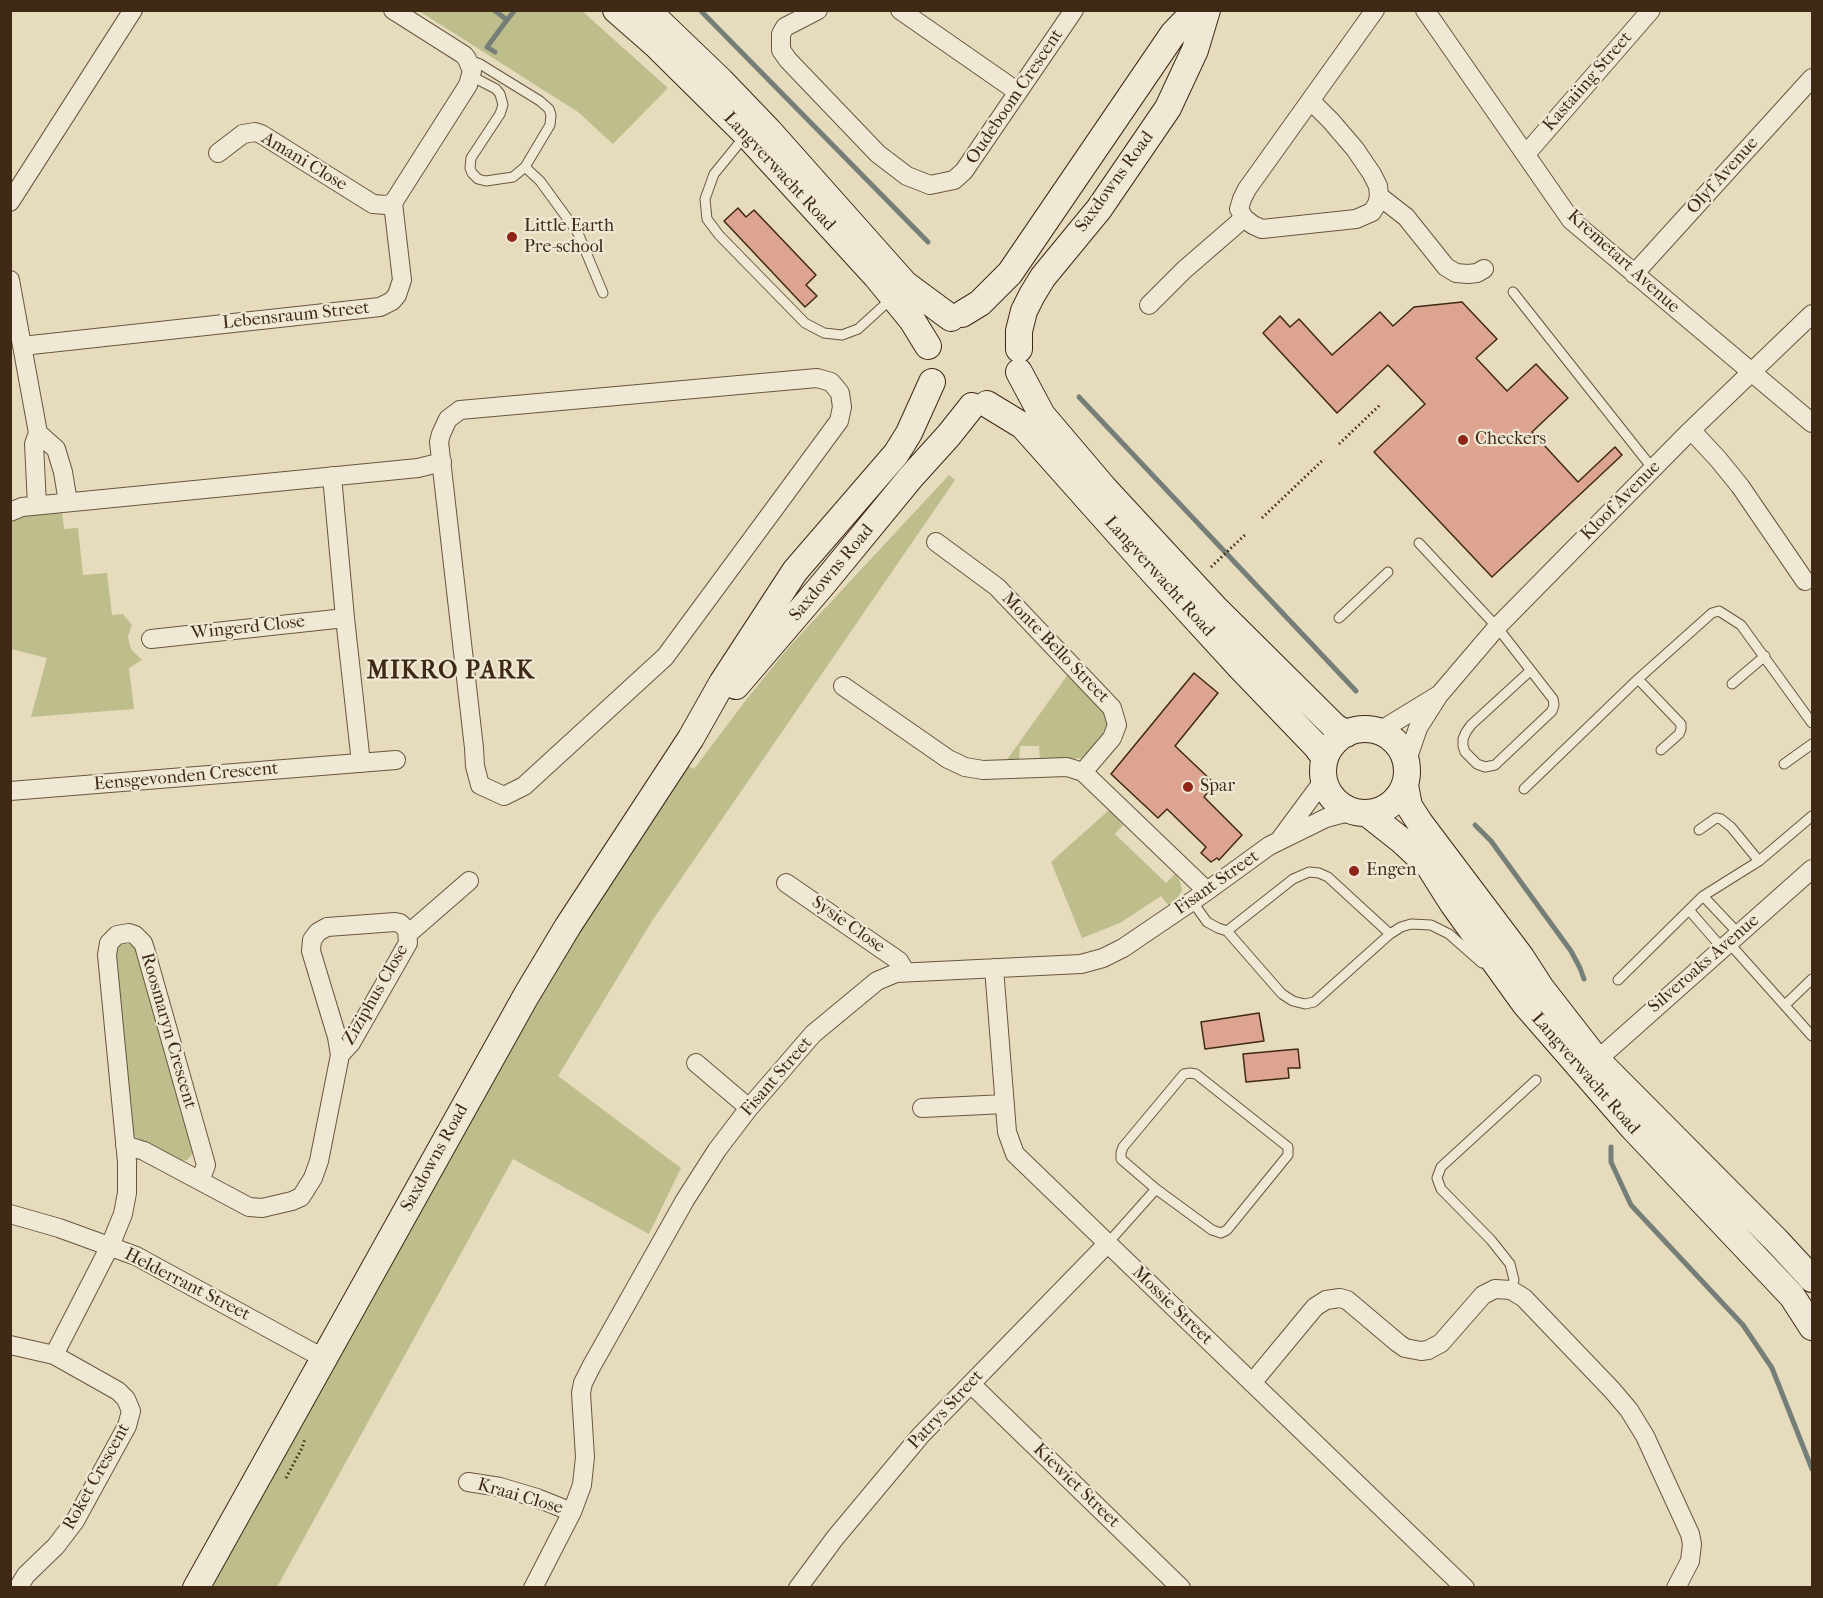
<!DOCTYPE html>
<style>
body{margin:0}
#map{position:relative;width:1823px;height:1598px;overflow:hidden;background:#e7dbbe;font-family:"IM FELL French Canon",serif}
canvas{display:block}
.frame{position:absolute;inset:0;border:12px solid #3f2914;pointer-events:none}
</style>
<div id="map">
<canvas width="1823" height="1598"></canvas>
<div class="frame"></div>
</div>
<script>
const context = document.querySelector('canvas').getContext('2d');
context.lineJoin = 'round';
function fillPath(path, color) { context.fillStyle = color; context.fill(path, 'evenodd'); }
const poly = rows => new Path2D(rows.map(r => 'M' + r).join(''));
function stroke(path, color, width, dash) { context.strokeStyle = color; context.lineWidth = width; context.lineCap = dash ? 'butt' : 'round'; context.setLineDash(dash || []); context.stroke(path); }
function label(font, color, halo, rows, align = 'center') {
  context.font = font + ' "IM FELL French Canon",serif'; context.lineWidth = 4.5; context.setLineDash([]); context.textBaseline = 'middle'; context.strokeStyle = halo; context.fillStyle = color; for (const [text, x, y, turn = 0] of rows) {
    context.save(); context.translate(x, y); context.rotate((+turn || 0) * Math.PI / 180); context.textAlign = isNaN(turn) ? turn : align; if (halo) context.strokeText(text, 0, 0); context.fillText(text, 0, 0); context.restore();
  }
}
fillPath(poly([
 [419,11,582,11,668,88,613,144,578,112],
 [949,475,955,480,652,921,558,1076,681,1168,649,1234,513,1159,277,1587,211,1588,471,1118,578,935,662,805,688,766,694,769,746,700,788,648],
 [62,511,64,529,78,528,83,575,107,573,112,615,123,614,132,625,128,636,129,642,131,649,142,660,129,668,134,709,31,717,47,658,11,649,10,523,24,515],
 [1069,673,1105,712,1109,721,1108,730,1086,758,1040,760,1039,746,1020,746,1019,761,1006,761],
 [1109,810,1123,825,1115,834,1166,883,1175,874,1180,881,1182,890,1177,899,1169,906,1161,896,1120,923,1082,938,1051,862],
 [124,943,133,945,136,948,193,1153,187,1160,178,1161,134,1136,132,1133,114,957,117,948]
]), '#bdbe8c');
stroke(poly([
 [494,10,507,20,515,10],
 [700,10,928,242],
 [495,52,487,47,507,20],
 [1079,397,1356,691],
 [1475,825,1491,841,1571,951,1580,968,1584,979],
 [1611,1147,1611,1162,1631,1205,1743,1325,1772,1368,1812,1469]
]), '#757f78', 5);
const building = poly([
 [738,208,746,217,754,210,816,275,806,285,817,296,805,307,724,221,738,208],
 [1462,302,1497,339,1476,358,1507,391,1536,364,1568,398,1532,432,1578,482,1615,447,1622,455,1492,577,1374,452,1425,404,1388,365,1337,413,1263,333,1280,316,1290,327,1299,319,1332,355,1380,312,1393,326,1414,307,1462,302],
 [1194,673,1218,693,1175,746,1215,784,1204,797,1242,835,1219,860,1217,858,1211,862,1201,853,1206,847,1167,809,1158,818,1111,774,1194,673],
 [1259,1013,1264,1041,1205,1049,1201,1022,1259,1013],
 [1298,1049,1300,1068,1288,1068,1289,1078,1246,1082,1243,1054,1298,1049]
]);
fillPath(building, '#dca491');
stroke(building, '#3f2914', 1.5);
const lane = poly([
 [469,60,480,64,540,101,549,109,551,115,550,125,525,167,513,177,486,181,478,179,472,173,470,168,471,158,500,114,503,105,500,94,496,89,471,76],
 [745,136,714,174,705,199,707,219,719,235,805,323,824,333,842,335,858,329,891,299],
 [525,167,540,181,578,233,603,293],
 [1513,292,1653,469],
 [1419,543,1497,627,1553,699,1554,705,1552,711,1495,765,1485,767,1477,764,1465,752,1463,746,1463,739,1466,732,1471,725,1530,671],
 [1339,618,1388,572],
 [1638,679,1681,724,1681,729,1679,734,1661,750],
 [1732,684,1765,656],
 [1784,764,1812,744],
 [1524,789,1638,679,1712,613,1719,611,1741,625,1812,723],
 [1699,830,1716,818,1721,819,1731,827,1759,861],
 [1703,896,1739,934],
 [1192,901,1207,922,1218,928,1227,931,1282,994,1293,1001,1305,1004,1314,1002,1390,934,1401,927,1411,924,1431,925,1449,934,1482,963],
 [1689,910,1722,948],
 [1227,931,1293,879,1309,872,1319,873,1328,877,1390,934],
 [1729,943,1812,1036],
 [1618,980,1703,896,1759,861,1812,816],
 [1785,1005,1812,979],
 [1107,1244,1156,1189,1121,1159,1121,1153,1123,1147,1184,1074,1190,1073,1196,1074,1288,1147,1288,1155,1227,1230,1221,1233,1212,1230,1156,1189],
 [1511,1290,1514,1280,1510,1264,1491,1240,1441,1189,1437,1178,1441,1167,1536,1080]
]);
const street = poly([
 [818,10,785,27,781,34,781,50,788,60,878,154,907,176,930,185,954,180,964,171,1074,10],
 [900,10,1018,92],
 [1425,10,1571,220,1812,423],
 [1311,101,1331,121,1355,149,1372,174,1378,186,1379,196,1377,204,1372,212,1356,219,1262,229,1253,225,1244,218,1239,209,1242,199,1247,189,1375,10],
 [218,153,243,134,255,132,261,134,373,204,386,205,393,203],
 [1526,154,1651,10],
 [1379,196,1406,217,1446,267,1456,273,1468,274,1477,273,1484,269],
 [10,202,133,10],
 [1634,274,1812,78],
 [10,280,38,433,34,444,37,505],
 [1149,305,1184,270,1244,218],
 [22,346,380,307,392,301,397,295,402,280,393,203,468,85,472,71,467,59,464,55,393,10],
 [817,378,831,382,840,393,842,407,839,421,665,657,524,786,504,796,480,785,475,766,474,748,439,442,441,434,448,419,460,410,817,378],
 [1691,430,1718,459,1740,486,1805,581],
 [38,433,56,449,63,472,68,502],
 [332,476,345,618,361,763],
 [10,512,22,507,418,468,442,462],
 [936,542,997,587,1112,708,1117,725,1112,738,1083,772],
 [151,639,345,618],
 [843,686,948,759,965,767,983,770,1067,767,1083,772,1207,891],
 [1378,732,1437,696],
 [1406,763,1418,728,1439,695,1497,627,1687,434,1812,314],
 [10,791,396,760],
 [1281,838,1324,780],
 [786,883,899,961,905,971],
 [408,934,469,881],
 [994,968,1007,1132,1015,1154,1465,1588],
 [1597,1060,1812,869],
 [696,1063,749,1108],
 [922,1108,1005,1104],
 [125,1145,144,1151,249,1207,262,1208,292,1201,301,1197,313,1178,319,1161,340,1055,337,1037,311,951,312,940,318,932,327,927,395,922,400,923,407,930,408,943,351,1043,340,1055],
 [10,1214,59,1228,136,1256,323,1358],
 [10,1345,54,1355,118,1391,126,1399,131,1411,127,1426,75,1521,56,1546,26,1575,18,1588],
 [54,1355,110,1246,123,1214,127,1193,127,1162,107,955,109,943,117,935,129,933,135,935,143,943,145,949,206,1165,200,1181],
 [1252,1383,1315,1307,1326,1300,1340,1298,1347,1300,1398,1343,1405,1348,1421,1351,1428,1350,1441,1343,1483,1295,1495,1289,1511,1290,1524,1298,1612,1390,1629,1410,1645,1436,1690,1534,1692,1544,1690,1561,1676,1588],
 [971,1384,1181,1588],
 [468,1482,500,1487,537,1498,572,1512],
 [533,1588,572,1512,582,1485,585,1457,581,1393,583,1383,591,1367,685,1200,717,1150,749,1108,813,1034,877,981,896,973,1081,964,1103,958,1123,948,1207,891,1269,846,1326,818,1352,811],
 [798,1588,835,1538,921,1435,1107,1244]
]);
const secondary = poly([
 [616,10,656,45,746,134,876,276,912,320,928,346],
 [647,10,721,81,769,131,905,284,951,318],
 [962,314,980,303,1010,273,1173,34,1196,10],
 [1019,349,1019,331,1024,311,1032,295,1043,277,1099,209,1168,108,1195,50,1207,10],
 [1019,372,1042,415,1104,488,1216,609,1334,726,1346,734],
 [987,404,1023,426,1153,572,1240,667,1316,746,1325,758],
 [736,686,824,583,911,477,949,435,972,406],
 '1323 771a42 42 0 1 1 84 0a42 42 0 1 1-84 0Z',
 [1405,785,1409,806,1420,823,1521,957,1541,988,1597,1060,1776,1240,1812,1279],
 [1368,814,1401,840,1429,866,1453,904,1525,1004,1633,1128,1792,1296,1812,1327],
 [196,1588,526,996,568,926,691,738,722,683,795,571,896,454,909,433,932,382]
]);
stroke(lane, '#69563e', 11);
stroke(street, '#69563e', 20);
stroke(secondary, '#3f2914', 28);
stroke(poly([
 [1339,444,1381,404],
 [1262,518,1324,459],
 [1211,567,1247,533],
 [286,1478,302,1448,305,1439]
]), '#3f2914', 3, [1.5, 3]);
stroke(lane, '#efe8d5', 9);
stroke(street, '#efe8d5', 18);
stroke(secondary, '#efe8d5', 26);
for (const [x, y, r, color] of [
 [512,237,6,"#8f2418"],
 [1463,440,6,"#8f2418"],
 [1188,787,6,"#8f2418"],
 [1354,871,6,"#8f2418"]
]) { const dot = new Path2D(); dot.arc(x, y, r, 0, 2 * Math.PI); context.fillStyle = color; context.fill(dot); stroke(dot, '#efe8d5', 2); }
label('18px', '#3f2914', '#efe8d5', [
 ["Kastaiing Street",1588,82,-49],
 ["Oudeboom Crescent",1015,97,-56],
 ["Amani Close",304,162,31],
 ["Langverwacht Road",779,172,47],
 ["Olyf Avenue",1723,176,-48],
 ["Saxdowns Road",1115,182,-54],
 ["Kremetart Avenue",1623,262,42],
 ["Lebensraum Street",296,316,-6],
 ["Kloof Avenue",1621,501,-45],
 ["Saxdowns Road",832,573,-50],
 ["Langverwacht Road",1159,577,48],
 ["Wingerd Close",248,628,-6],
 ["Monte Bello Street",1055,648,46],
 ["Eensgevonden Crescent",186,777,-5],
 ["Fisant Street",1217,883,-35],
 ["Sysie Close",848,925,35],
 ["Silveroaks Avenue",1704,964,-41],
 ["Ziziphus Close",376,995,-60],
 ["Roosmaryn Crescent",168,1031,74],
 ["Langverwacht Road",1585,1074,49],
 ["Fisant Street",777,1077,-49],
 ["Saxdowns Road",435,1158,-61],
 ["Helderrant Street",187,1285,27],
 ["Mossie Street",1172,1306,44],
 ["Patrys Street",946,1410,-47],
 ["Roket Crescent",97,1477,-61],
 ["Kiewiet Street",1076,1486,44],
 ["Kraai Close",520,1497,16]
]);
label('18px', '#3f2914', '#efe8d5', [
 ["Little Earth",524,227],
 ["Pre-school",524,248],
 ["Checkers",1475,440],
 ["Spar",1200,787],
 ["Engen",1366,871]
], 'left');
context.letterSpacing = '1.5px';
label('bold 24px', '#3f2914', '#efe8d5', [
 ["MIKRO PARK",451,672]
]);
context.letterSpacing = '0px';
</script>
